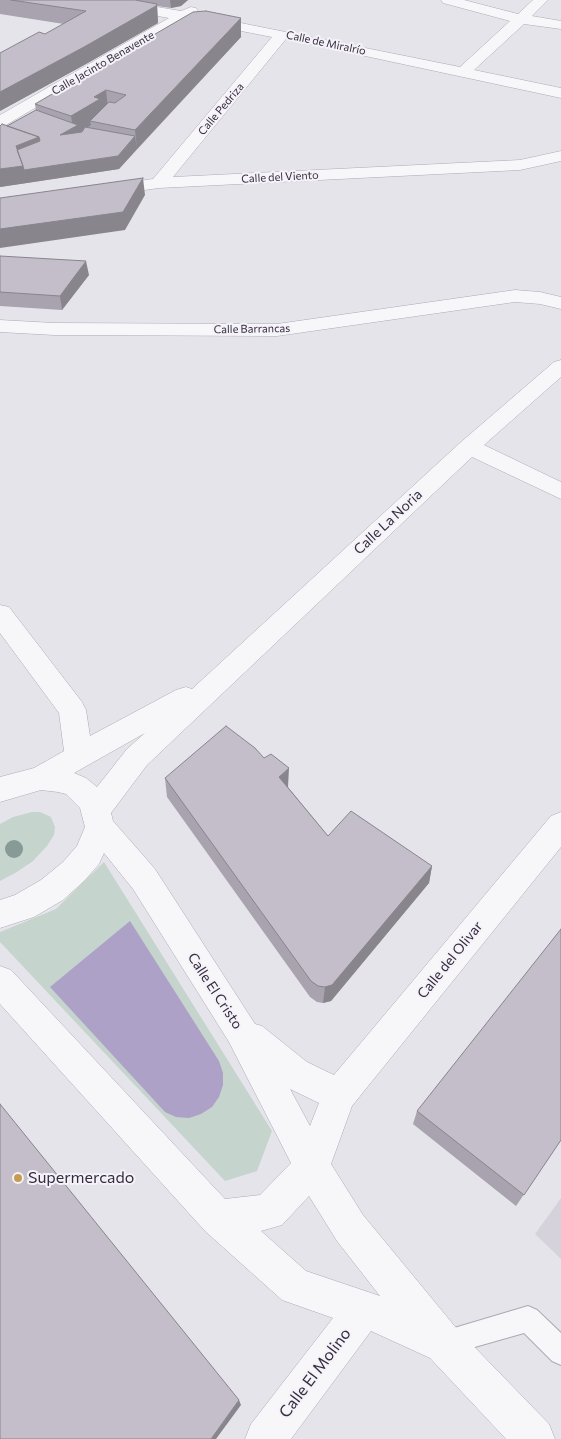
<!DOCTYPE html>
<meta charset="utf-8">
<style>
body{margin:0}
canvas{display:block;background:#e6e4eb}
</style>
<canvas width="561" height="1439"></canvas>
<script>
const context = document.querySelector('canvas').getContext('2d');
context.lineJoin = 'round';
function fillPath(path, color) { context.fillStyle = color; context.fill(path, 'evenodd'); }
const poly = rows => new Path2D(rows.map(r => 'M' + r).join(''));
function stroke(path, color, width, dash) { context.strokeStyle = color; context.lineWidth = width; context.lineCap = dash ? 'butt' : 'round'; context.setLineDash(dash || []); context.stroke(path); }
function label(font, color, halo, rows, align = 'center') {
  context.font = font + ' Commissioner,sans-serif'; context.lineWidth = 4; context.setLineDash([]); context.textBaseline = 'middle'; context.strokeStyle = halo; context.fillStyle = color; for (const [text, x, y, turn = 0] of rows) {
    context.save(); context.translate(x, y); context.rotate((+turn || 0) * Math.PI / 180); context.textAlign = isNaN(turn) ? turn : align; if (halo) context.strokeText(text, 0, 0); context.fillText(text, 0, 0); context.restore();
  }
}
fillPath(poly([
 [561,1198,561,1259,535,1234]
]), '#d6d2dc');
fillPath(poly([
 [32,812,40,812,51,817,55,827,54,835,47,846,33,861,17,872,0,881,0,824,13,817],
 [104,862,272,1131,257,1171,225,1181,0,942,0,932,56,909]
]), '#c5d4cd');
fillPath(poly([
 [130,921,219,1061,223,1073,223,1085,219,1097,212,1107,201,1114,189,1118,176,1117,165,1112,50,987]
]), '#ada1c8');
const service = poly([
 [528,1306,537,1310,561,1333,561,1365,552,1361,524,1333,443,1356,434,1352,430,1343,434,1334,528,1306]
]);
const minor = poly([
 [83,0,115,0,181,11,191,7,196,8,198,11,196,14,460,67,510,21,443,3,441,0,464,0,518,14,533,0,548,0,532,16,561,21,561,29,524,24,474,70,561,88,561,98,286,39,173,177,520,160,561,151,561,161,520,170,159,188,108,195,102,194,99,190,102,186,153,179,272,37,185,20,6,125,0,127,0,115,169,18,90,4,83,0],
 [515,290,540,292,561,297,561,309,540,304,515,302,277,336,54,335,0,332,0,320,54,323,277,324,515,290],
 [561,360,561,377,484,445,561,482,561,499,472,457,147,765,111,813,113,821,155,869,255,1024,262,1026,307,1062,334,1075,551,816,561,812,561,847,352,1106,331,1164,363,1215,457,1329,549,1424,555,1439,506,1439,430,1358,371,1331,291,1439,245,1439,251,1424,333,1318,282,1300,205,1231,0,1004,0,966,11,970,225,1199,260,1195,291,1163,229,1042,133,889,104,853,99,864,85,880,63,900,34,917,0,928,0,900,15,895,41,880,63,862,77,846,85,827,80,808,66,794,58,792,41,790,0,802,0,777,34,768,64,751,59,713,0,633,0,605,9,607,82,702,86,710,90,736,176,690,186,687,192,689,461,442,554,362,561,360],
 [145,733,127,749,97,787,86,778,74,773,145,733],
 [290,1089,319,1103,310,1126,290,1089],
 [309,1196,337,1241,380,1296,306,1271,261,1231,282,1225,309,1196]
]);
stroke(service, '#ada9b5', 2);
stroke(minor, '#ada9b5', 1);
fillPath(service, '#f7f6f9');
fillPath(minor, '#f7f6f9');
context.fillStyle = '#879a95';
for (const [x, y] of [
 [14,849]
]) { context.beginPath(); context.arc(x, y, 9, 0, 2 * Math.PI); context.fill(); }
fillPath(poly([
 [0,0,188,0,181,6,171,8,157,6,158,23,86,64,0,111,0,53,45,34,64,24,0,14],
 [241,18,241,37,119,169,0,187,0,126,7,126,36,110,35,104],
 [0,256,89,275,62,310,0,306],
 [165,778,288,787,328,836,432,866,429,883,331,1001,323,1003,317,1002,310,997,167,797],
 [417,1111,561,1140,516,1206,413,1124]
]), '#a8a3ae');
fillPath(poly([
 [170,0,188,0,181,6,171,8],
 [157,4,158,23,86,64,0,111,0,92],
 [241,18,241,37,137,149,135,130],
 [106,90,108,109,90,121,91,125,79,133,60,135,73,128,71,116,94,97],
 [135,136,137,149,119,169,27,183,24,170],
 [39,137,42,155,21,162,16,146],
 [23,166,27,183,0,187,0,169],
 [143,178,145,195,125,230,0,248,0,229],
 [86,261,89,275,62,310,60,296],
 [289,768,288,787,279,796,279,777],
 [432,866,429,883,331,1001,323,1003,325,987],
 [239,1400,241,1405,216,1439,211,1439]
]), '#88858d');
const building = poly([
 [11,0,135,0,157,4,156,6,84,47,0,92,0,53,39,32,45,34,86,11,11,0],
 [206,11,241,18,135,130,90,121,109,102,115,103,126,95,106,90,94,97,100,99,71,116,35,104,193,12,206,11],
 [36,110,78,125,60,135,82,132,85,127,135,136,118,156,24,170,23,166,17,150,40,141,39,137,7,126,36,110],
 [2,124,39,137,16,146,23,166,0,169,0,126,2,124],
 [143,178,123,212,0,229,0,198,143,178],
 [0,256,86,261,60,296,0,292,0,256],
 [226,726,255,748,264,758,271,754,289,768,279,777,328,836,351,811,432,866,332,985,325,987,318,986,311,981,165,778,226,726],
 [561,929,561,1140,524,1195,417,1111,561,929],
 [0,1104,239,1400,211,1439,0,1439,0,1104]
]);
fillPath(building, '#c3beca');
stroke(building, '#88858d', 1);
for (const [x, y, r, color] of [
 [18,1178,5,"#c79c52"]
]) { const dot = new Path2D(); dot.arc(x, y, r, 0, 2 * Math.PI); context.fillStyle = color; context.fill(dot); stroke(dot, '#f5f3f8', 2); }
label('11px', '#352c42', '#f5f3f8', [
 ["Calle de Miralrío",326,43,12],
 ["Calle Jacinto Benavente",103,63,-30],
 ["Calle Pedriza",221,109,-50],
 ["Calle del Viento",280,177,-3],
 ["Calle Barrancas",252,329,-1]
]);
label('14px', '#352c42', '#f5f3f8', [
 ["Calle La Noria",388,522,-43],
 ["Calle del Olivar",450,960,-51],
 ["Calle El Cristo",215,991,57]
]);
label('16px', '#352c42', '#f5f3f8', [
 ["Supermercado",28,1178]
], 'left');
label('16px', '#352c42', '#f5f3f8', [
 ["Calle El Molino",315,1373,-53]
]);
</script>
